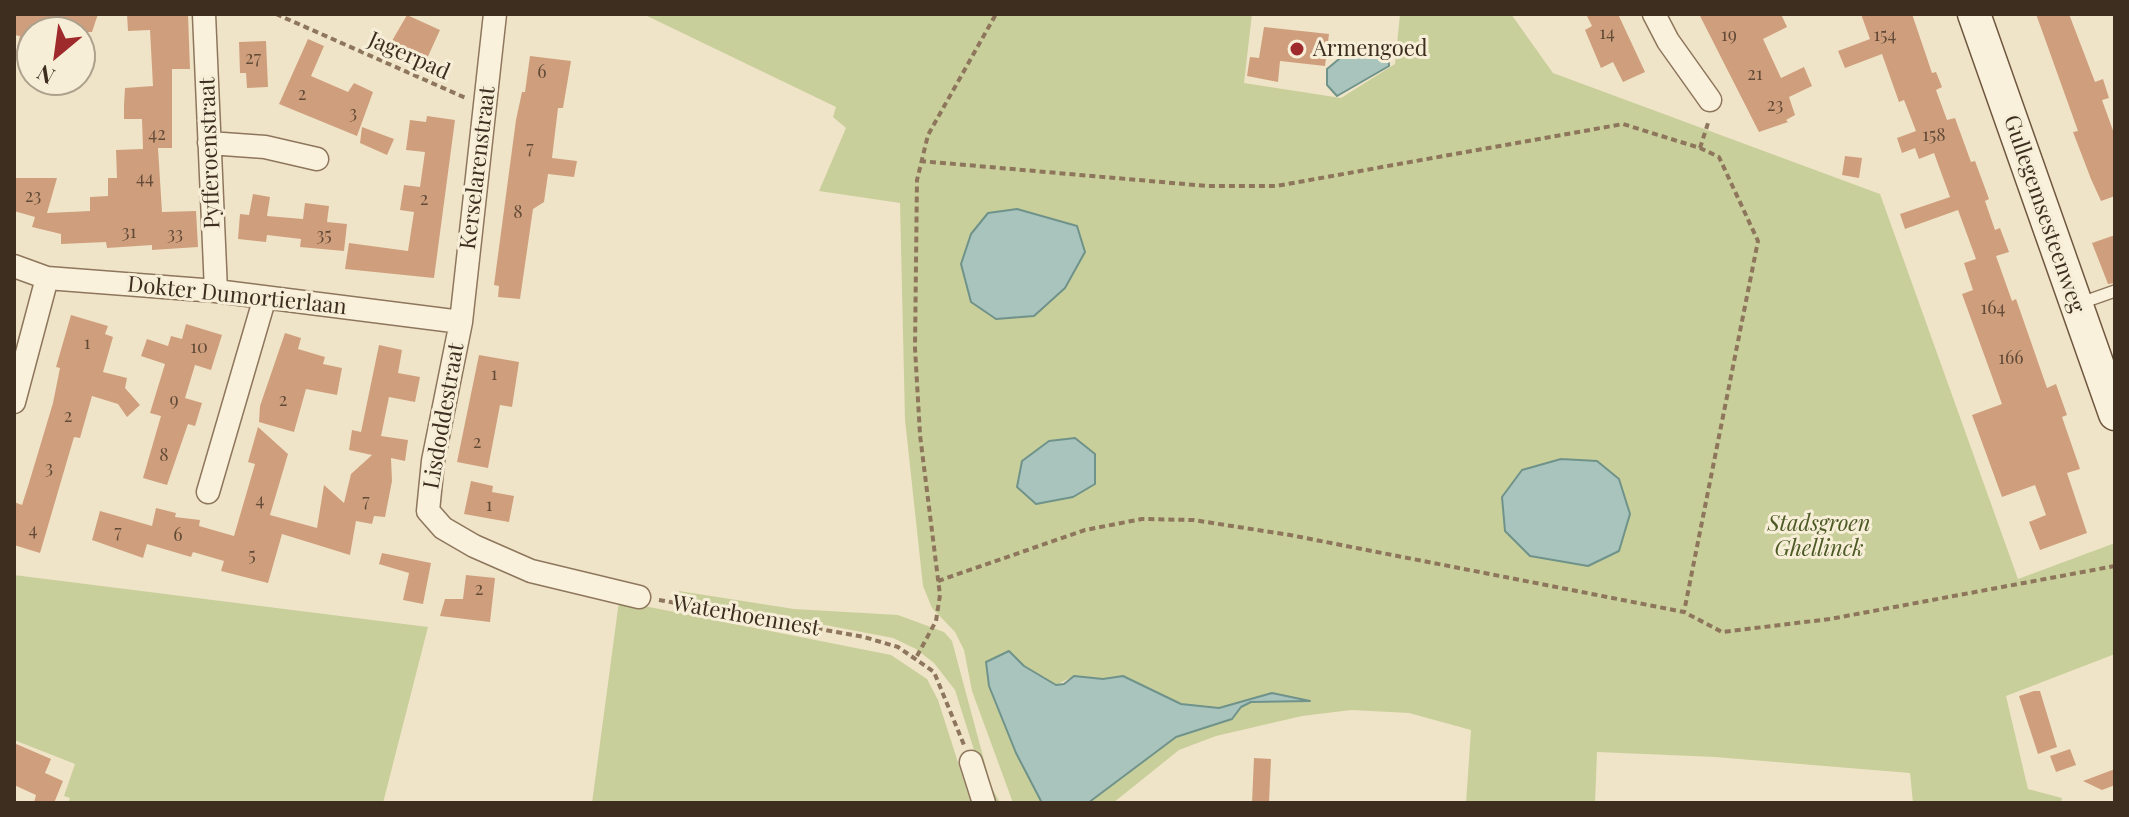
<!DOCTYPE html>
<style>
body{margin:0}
#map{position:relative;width:2129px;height:817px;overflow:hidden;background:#f0e4c8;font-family:"Playfair Display",serif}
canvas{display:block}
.frame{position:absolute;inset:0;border:16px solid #3d2e20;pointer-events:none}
.north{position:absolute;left:16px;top:16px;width:80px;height:80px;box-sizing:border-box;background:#f7eed8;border:2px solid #ada18e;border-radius:50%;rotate:209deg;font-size:22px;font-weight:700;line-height:32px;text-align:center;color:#3d2e20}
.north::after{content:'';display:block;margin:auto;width:28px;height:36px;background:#9e2a2b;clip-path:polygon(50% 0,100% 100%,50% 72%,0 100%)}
</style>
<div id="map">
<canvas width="2129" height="817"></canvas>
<div class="frame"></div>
<div class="north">N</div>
</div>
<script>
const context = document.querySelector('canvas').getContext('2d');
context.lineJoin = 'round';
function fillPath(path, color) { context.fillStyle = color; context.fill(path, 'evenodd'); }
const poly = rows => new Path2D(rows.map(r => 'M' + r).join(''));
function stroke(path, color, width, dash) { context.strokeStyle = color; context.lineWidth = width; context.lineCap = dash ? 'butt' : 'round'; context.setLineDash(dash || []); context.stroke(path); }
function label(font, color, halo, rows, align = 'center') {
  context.font = font + ' "Playfair Display",serif'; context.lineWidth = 6; context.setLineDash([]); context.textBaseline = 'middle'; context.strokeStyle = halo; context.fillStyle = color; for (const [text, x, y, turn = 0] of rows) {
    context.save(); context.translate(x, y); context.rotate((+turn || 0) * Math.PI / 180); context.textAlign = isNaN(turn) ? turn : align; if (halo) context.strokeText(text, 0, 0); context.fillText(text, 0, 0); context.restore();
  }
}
fillPath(poly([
 [643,14,1252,14,1244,83,1341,98,1395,64,1400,14,1511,14,1553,73,1880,194,2018,579,2115,543,2115,654,2006,696,2028,789,2062,798,2061,803,1913,803,1910,773,1715,757,1597,752,1595,803,1466,803,1471,730,1409,713,1351,710,1302,716,1216,736,1179,750,1113,803,1088,803,1176,737,1232,719,1241,707,1252,702,1305,700,1272,693,1219,708,1181,704,1123,676,1103,679,1074,676,1056,685,1024,666,1016,753,1042,803,1013,803,972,691,964,650,955,632,932,608,923,586,905,420,900,203,819,191,846,128,833,117,836,107],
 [14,575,428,627,383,803,68,803,70,798,64,796,75,764,14,740],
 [679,591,794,609,898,615,944,632,952,641,991,786,1000,803,993,803,986,788,955,690,934,663,916,649,893,638,678,597],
 [619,601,891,655,927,679,938,700,971,803,592,803]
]), '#c9cf9b');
const water = poly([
 [1357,44,1388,50,1389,66,1337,96,1327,85,1327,69,1357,44],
 [1017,209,1077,226,1085,252,1065,288,1034,316,996,319,971,302,961,264,971,234,988,213,1017,209],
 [1075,438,1095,454,1095,484,1073,497,1036,504,1017,487,1022,461,1049,441,1075,438],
 [1561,459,1597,461,1619,479,1630,514,1619,551,1588,566,1530,556,1505,531,1502,497,1522,470,1561,459],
 [1009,651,1024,666,1056,685,1064,684,1074,676,1103,679,1123,676,1181,704,1219,708,1272,693,1310,701,1251,702,1241,707,1232,719,1176,737,1088,803,1042,803,1016,753,989,686,986,662,1009,651]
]);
fillPath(water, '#a9c4bc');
stroke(water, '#6f938a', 2);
fillPath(poly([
 [14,14,98,14,92,32,32,32,32,61,15,56,20,36,14,35],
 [127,14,188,14,190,69,172,69,172,148,158,148,162,212,196,211,198,247,152,250,152,245,107,248,106,242,61,244,61,234,32,227,35,217,14,211,14,178,57,178,47,213,90,211,90,197,108,196,108,178,117,178,116,150,143,149,142,119,124,119,124,105,125,88,153,86,150,30,128,31],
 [1586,14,1618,14,1645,72,1623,82,1613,62,1601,68,1585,30,1592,26],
 [1699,14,1781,14,1787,27,1763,39,1781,78,1804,67,1812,86,1789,97,1795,115,1786,120,1788,122,1759,132],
 [1861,14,1912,14,1932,73,1936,72,1942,87,1936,90,1947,120,1955,118,1971,162,1975,161,1989,199,1985,201,1995,230,2000,228,2009,252,1996,256,2012,301,2016,299,2047,388,2056,384,2067,415,2062,417,2080,469,2067,473,2087,533,2040,550,2029,522,2046,515,2035,485,2002,497,1972,415,2002,404,1962,294,1973,290,1964,263,1976,259,1958,210,1905,229,1900,214,1950,197,1934,153,1919,159,1915,148,1902,153,1897,138,1916,131,1904,100,1899,102,1882,54,1845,68,1838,51,1870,39],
 [2036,14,2069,14,2095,82,2103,79,2109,98,2102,100,2115,136,2115,196,2101,201,2091,179,2073,132,2078,131],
 [407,15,440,30,425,63,389,46],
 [1264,27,1329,34,1325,66,1280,61,1278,82,1247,76,1250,57,1259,58],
 [308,39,324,46,311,76,348,92,354,83,373,92,357,136,279,104],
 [266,41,268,87,247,88,246,73,240,73,239,42],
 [530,56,571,61,563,108,558,108,552,158,577,161,574,177,548,174,544,202,533,209,520,299,498,297,499,286,494,285,516,120,522,92,525,92],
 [427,116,455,120,434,278,345,269,349,243,408,251,414,212,400,210,404,185,420,187,425,152,406,150,410,120,426,122],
 [362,127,394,139,387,155,360,143],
 [1845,156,1862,158,1859,178,1842,175],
 [253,194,270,197,267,216,303,219,305,203,329,206,327,222,347,224,344,251,300,247,301,239,267,235,266,242,238,239,240,214,249,215],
 [2115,235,2115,283,2108,284,2092,243],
 [71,315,108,326,105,334,113,337,103,372,127,378,125,388,140,405,127,417,118,404,92,396,80,438,74,437,40,553,14,545,14,502,22,505,29,483,53,403,60,368,56,367],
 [186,324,222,335,211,370,195,365,185,398,202,403,195,426,188,424,167,485,143,478,161,416,150,413,165,364,141,356,147,339,168,346,171,336,182,339],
 [285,333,301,338,298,349,325,357,323,364,342,368,337,395,306,389,294,432,259,422,260,406],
 [379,345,402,350,398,373,420,377,415,402,389,397,381,436,408,440,405,461,391,458,392,481,385,517,374,516,372,524,356,521,350,555,282,534,268,583,221,571,224,561,193,552,191,557,147,544,143,558,92,540,100,511,152,526,156,508,176,513,175,517,200,520,199,526,234,536,255,464,248,462,258,427,288,454,270,515,317,528,324,485,344,503,351,474,372,455,349,450,352,430,361,432],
 [479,355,519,362,512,407,500,405,488,468,457,462],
 [471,481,493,486,492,492,514,496,509,522,464,514],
 [382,553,431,563,423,604,403,600,409,573,379,564],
 [466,575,495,578,490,622,440,616,445,599,463,599],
 [2034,691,2040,691,2057,747,2038,754,2019,696],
 [14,743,51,759,45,773,63,781,54,803,34,803,36,795,14,785],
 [2070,749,2076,765,2056,772,2050,756],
 [1254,758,1271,759,1269,803,1252,803],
 [2115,769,2115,785,2102,790,2083,781]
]), '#cf9f7d');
const lane = poly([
 [2078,304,2115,291]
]);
const street = poly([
 [204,14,216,291],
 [495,14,461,322,433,461,428,511,443,528,474,546,531,571,639,597],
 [1654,14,1668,41,1710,100],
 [209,143,265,147,317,159],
 [14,266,47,278,216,291,461,322],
 [14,402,47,278],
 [208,492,265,297],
 [971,762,984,803]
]);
const secondary = poly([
 [1974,14,2115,414]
]);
stroke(lane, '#8d765c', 14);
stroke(street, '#8d765c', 25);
stroke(secondary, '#6f573f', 35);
stroke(poly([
 [276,14,468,99],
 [1700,148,1709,120],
 [920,161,1207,186,1276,186,1623,124,1700,148,1719,157,1758,241,1684,612],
 [938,581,1085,530,1142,519,1193,520,1290,535,1684,612,1722,632,1830,619,2115,566],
 [659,600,864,637,898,647,934,672,964,745],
 [917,656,936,621,940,595,920,435,915,348,917,180,928,135,996,14]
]), '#8d765c', 4, [6, 4]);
stroke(lane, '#faf1dc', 11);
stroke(street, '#faf1dc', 22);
stroke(secondary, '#faf1dc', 32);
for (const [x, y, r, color] of [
 [1297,49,8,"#9e2a2b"]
]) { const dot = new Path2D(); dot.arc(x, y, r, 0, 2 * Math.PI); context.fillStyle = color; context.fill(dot); stroke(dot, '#f7eed8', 3); }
label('18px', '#624a37', null, [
 ["14",1607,33],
 ["19",1729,35],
 ["154",1885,35],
 ["27",253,58],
 ["6",542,72],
 ["21",1755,74],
 ["2",302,94],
 ["23",1775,105],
 ["3",353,113],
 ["42",157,134],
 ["158",1934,135],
 ["7",530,148],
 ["44",145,178],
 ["23",33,196],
 ["2",424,199],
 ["8",518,212],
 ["31",129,232],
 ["33",175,234],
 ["35",324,235],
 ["164",1993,308],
 ["1",87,343],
 ["10",199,347],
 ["166",2011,358],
 ["1",494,374],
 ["9",174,400],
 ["2",283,400],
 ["2",68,416],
 ["2",477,442],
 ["8",164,455],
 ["3",49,468],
 ["4",260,500],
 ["7",366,501],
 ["1",489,505],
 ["4",33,530],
 ["7",118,532],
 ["6",178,535],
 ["5",252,555],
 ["2",479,589]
]);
label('22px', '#3d2e20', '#f7eed8', [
 ["Armengoed",1313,49]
], 'left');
label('22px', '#3d2e20', '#f7eed8', [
 ["Jagerpad",409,56,24],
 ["Pyfferoenstraat",210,153,-92],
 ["Kerselarenstraat",478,168,-83],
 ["Gullegemsesteenweg",2044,214,71],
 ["Dokter Dumortierlaan",237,296,6],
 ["Lisdoddestraat",444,416,-80],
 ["Waterhoennest",746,616,10]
]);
label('italic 22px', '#4d5a26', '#f7eed8', [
 ["Stadsgroen",1819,524],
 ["Ghellinck",1819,549]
]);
</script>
